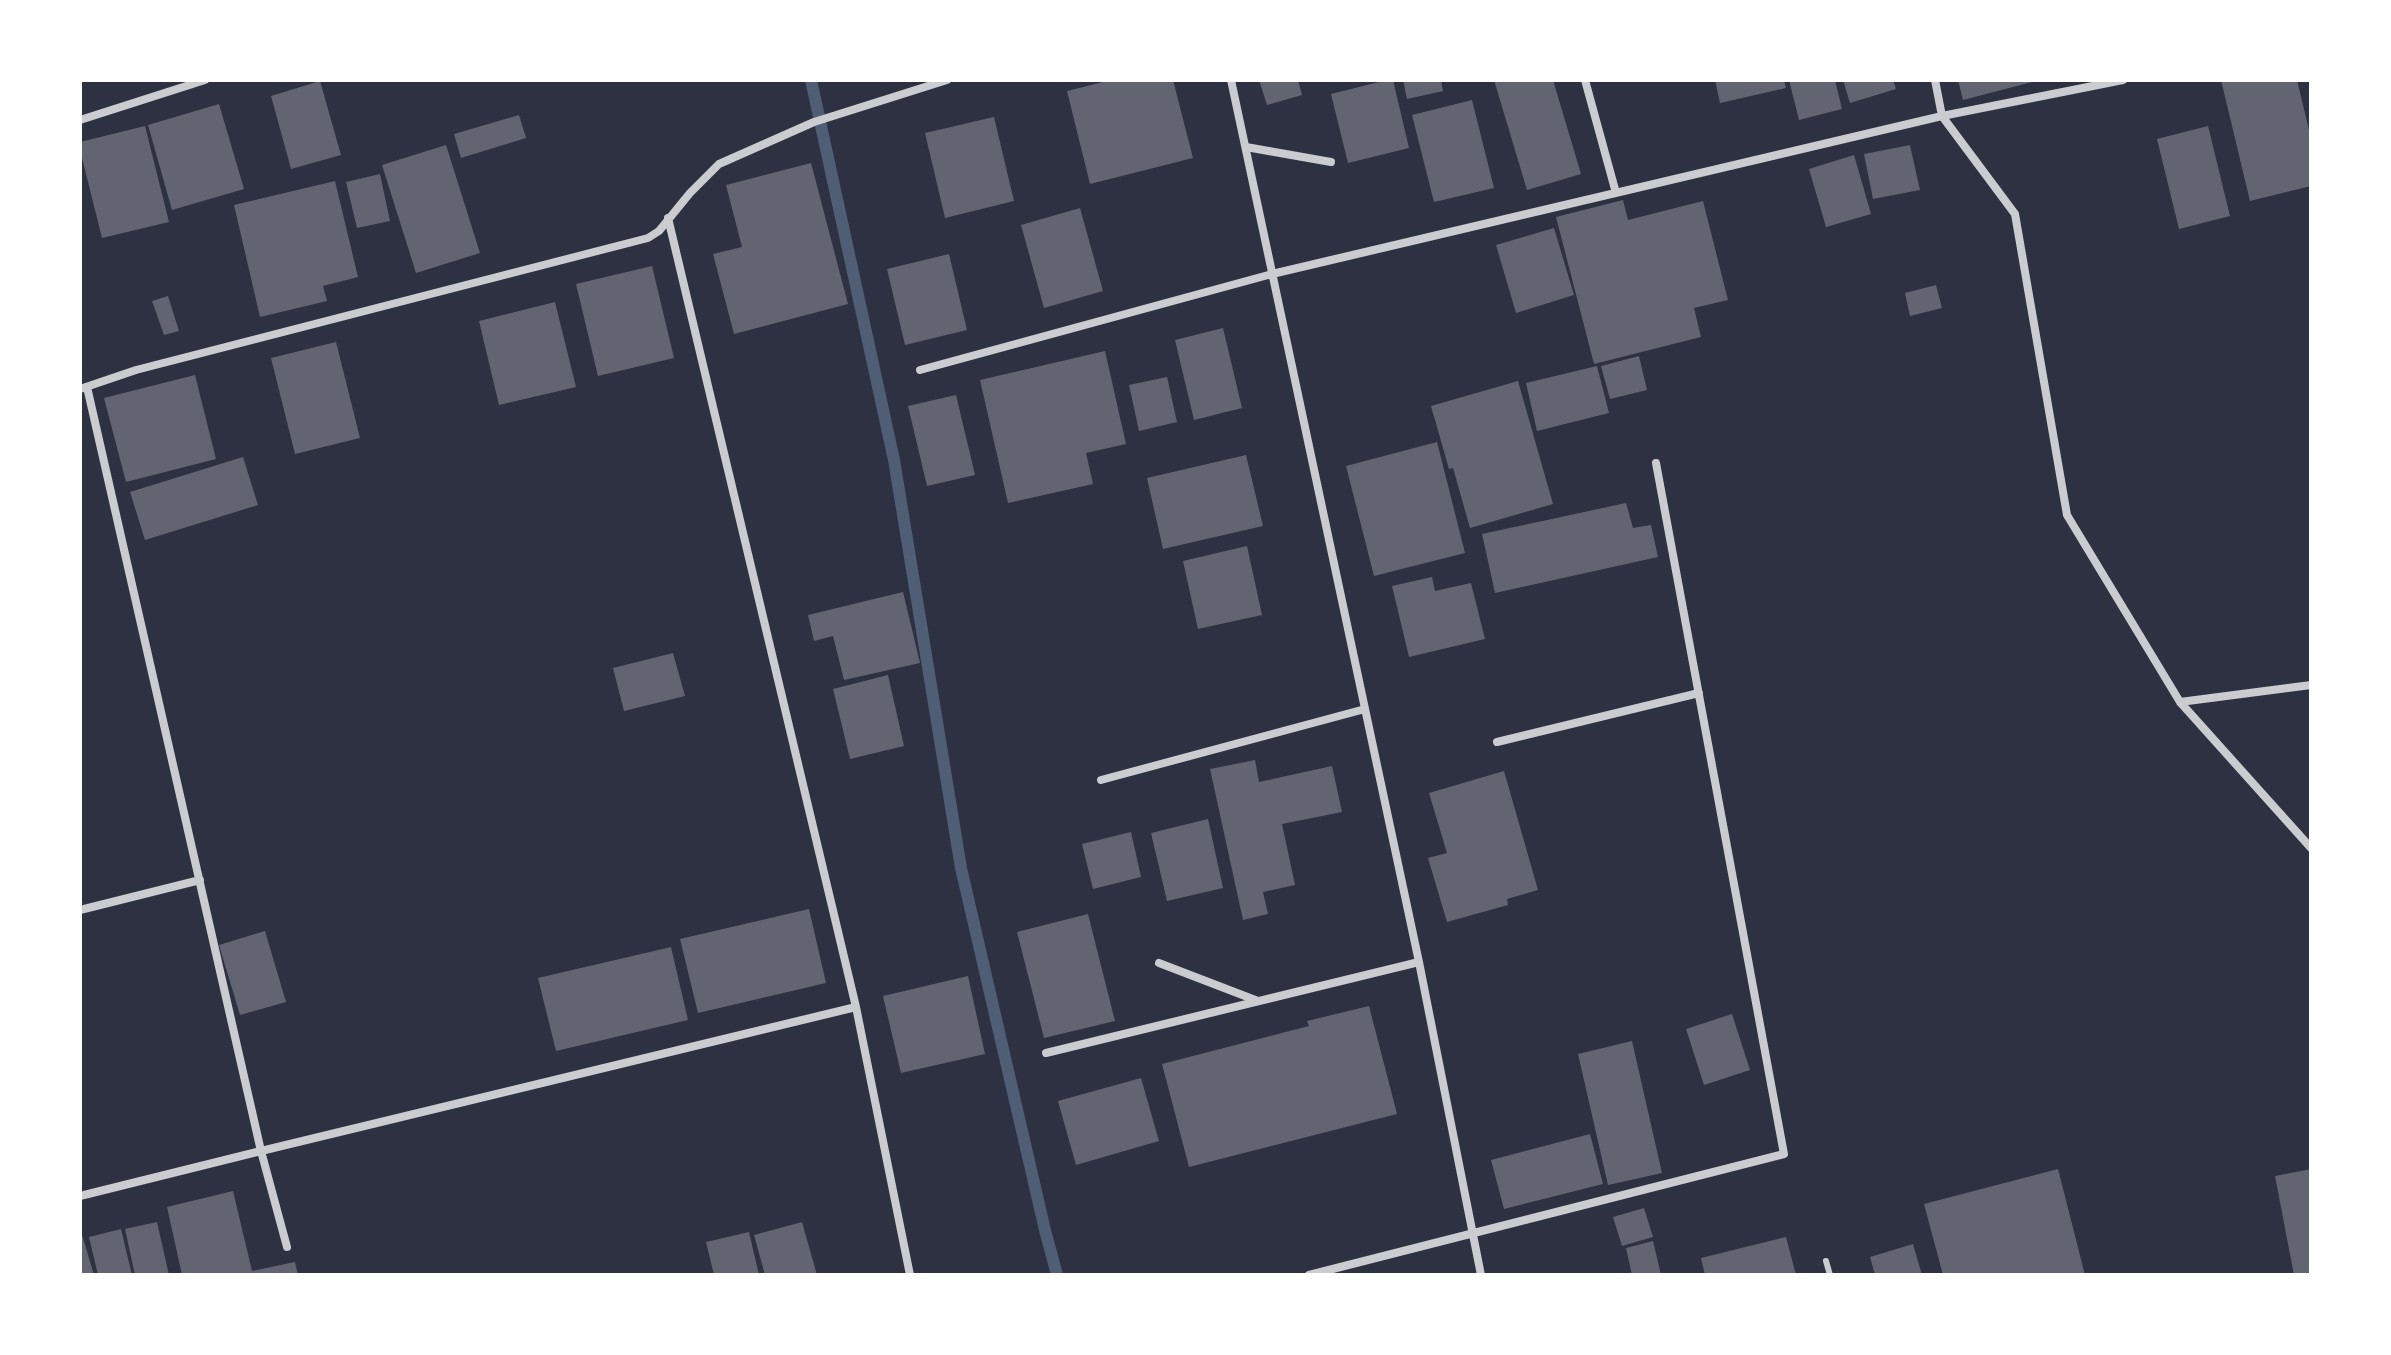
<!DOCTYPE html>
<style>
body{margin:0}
#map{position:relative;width:2391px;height:1355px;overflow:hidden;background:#2d3142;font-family:"PT Sans",sans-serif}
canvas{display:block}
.frame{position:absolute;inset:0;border:82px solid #fff;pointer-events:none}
</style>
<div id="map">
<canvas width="2391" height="1355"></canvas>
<div class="frame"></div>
</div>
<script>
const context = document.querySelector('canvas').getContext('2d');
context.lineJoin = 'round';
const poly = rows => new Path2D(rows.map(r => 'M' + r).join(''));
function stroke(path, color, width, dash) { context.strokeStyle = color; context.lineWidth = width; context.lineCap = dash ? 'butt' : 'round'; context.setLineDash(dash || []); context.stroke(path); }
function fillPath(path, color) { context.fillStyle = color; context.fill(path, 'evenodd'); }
stroke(poly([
 [811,80,894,460,961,868,1045,1230,1057,1275]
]), '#4f5d75', 12);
fillPath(poly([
 [1111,80,1173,80,1193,158,1090,184,1067,91],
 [1259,80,1298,80,1302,95,1267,105],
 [1387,80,1393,80,1409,148,1348,163,1331,94],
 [1403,80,1441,80,1443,91,1407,99],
 [1494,80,1553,80,1581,174,1527,190],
 [1715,80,1784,80,1786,88,1720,103],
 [1789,80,1835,80,1842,109,1799,120],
 [1843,80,1893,80,1896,89,1850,103],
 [1958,80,2036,80,2036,81,1963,100],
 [2221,80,2297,80,2311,138,2311,186,2250,201],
 [320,81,341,155,291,169,271,96],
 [1472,100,1494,188,1434,202,1412,115],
 [219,104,244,189,172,210,148,125],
 [519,115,526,138,461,158,454,134],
 [994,117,1014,201,945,218,925,133],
 [145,126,169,222,102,238,80,150,80,142],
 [2208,126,2230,216,2179,229,2157,139],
 [446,145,480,253,416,273,382,165],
 [1910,145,1920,190,1873,199,1864,154],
 [1854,155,1871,214,1826,227,1809,169],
 [811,163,848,304,734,334,713,254,742,247,726,185],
 [380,174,390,221,357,228,346,182],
 [335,181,358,277,323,286,327,301,260,317,234,205],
 [1623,200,1628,220,1703,201,1728,300,1694,308,1701,337,1594,364,1556,217],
 [1080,208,1103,291,1044,308,1021,225],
 [1554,228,1574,295,1516,313,1496,245],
 [949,254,967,330,905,345,887,269],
 [652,266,674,358,598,376,576,284],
 [1936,285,1942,308,1910,316,1905,293],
 [168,296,179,331,164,335,152,301],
 [555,302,576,387,499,405,479,321],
 [1223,328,1242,408,1194,420,1175,340],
 [336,342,360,438,295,454,271,358],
 [1105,351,1126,444,1086,453,1093,484,1008,503,980,380],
 [1639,356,1647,390,1610,399,1601,366],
 [1597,366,1609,413,1537,431,1526,383],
 [195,375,216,459,126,482,104,398],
 [1167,377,1177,422,1139,431,1129,385],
 [1518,381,1553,504,1470,528,1453,468,1449,469,1431,406],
 [956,395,975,475,927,486,908,406],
 [1437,442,1465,553,1374,576,1346,466],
 [1246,455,1263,526,1163,549,1147,478],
 [243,457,258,505,145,540,130,492],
 [1626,503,1633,528,1651,525,1658,557,1495,593,1482,534],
 [1247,546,1262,615,1198,629,1183,561],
 [1432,577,1435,591,1471,583,1485,639,1409,657,1392,586],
 [903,592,920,663,844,680,833,636,814,641,808,615],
 [673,653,685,696,624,711,613,668],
 [888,675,904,746,850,759,833,689],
 [1255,760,1259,782,1332,766,1342,812,1282,824,1295,885,1263,892,1268,914,1243,920,1210,769],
 [1504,771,1538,890,1507,899,1508,905,1447,922,1428,858,1447,853,1429,793],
 [1208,819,1223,888,1167,901,1151,833],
 [1131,832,1141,877,1093,889,1082,844],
 [809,909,826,983,698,1013,680,939],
 [1088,914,1115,1021,1044,1038,1017,932],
 [265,931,286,1002,240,1015,219,945],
 [671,947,688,1020,556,1051,538,978],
 [968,976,985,1054,901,1073,883,996],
 [1369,1006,1397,1114,1189,1167,1162,1064,1309,1026,1307,1021],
 [1732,1014,1750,1070,1704,1085,1686,1029],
 [1632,1041,1662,1173,1608,1185,1578,1054],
 [1141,1078,1159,1141,1076,1165,1058,1101],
 [1590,1134,1603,1184,1504,1209,1491,1160],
 [2058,1169,2085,1275,1943,1275,1924,1204],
 [2311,1169,2311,1275,2294,1275,2275,1176],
 [233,1191,252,1271,295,1262,298,1275,182,1275,167,1207],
 [1644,1208,1653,1237,1622,1246,1613,1217],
 [157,1222,169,1275,135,1275,125,1229],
 [802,1222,817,1275,765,1275,754,1235],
 [121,1229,132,1275,98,1275,89,1237],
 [80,1231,81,1231,94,1275,80,1275],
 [749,1232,759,1275,714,1275,706,1242],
 [1786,1237,1796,1275,1705,1275,1701,1258],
 [1653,1241,1661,1275,1632,1275,1626,1248],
 [1913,1244,1922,1275,1875,1275,1870,1257]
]), '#626471');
stroke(poly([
 [1826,1261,1830,1275]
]), '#caccd0', 6);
stroke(poly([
 [1231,80,1419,962,1481,1275],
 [1585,80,1616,193],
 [2123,80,1942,116,2015,214,2067,515,2180,702,2311,848],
 [80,120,205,80],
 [1246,147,1331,162],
 [668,218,856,1007,910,1275],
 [920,370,1272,274,1942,116,1935,80],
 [80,389,136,370,648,238,659,231,690,193,719,164,814,122,947,80],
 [2180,702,2311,685],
 [1497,742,1699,693],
 [1101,780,1365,709],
 [80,910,200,880],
 [1159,963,1258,1001],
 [1046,1053,1419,962],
 [80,1196,261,1151,87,387],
 [287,1247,261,1151,856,1007],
 [1309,1275,1784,1154,1656,463]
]), '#caccd0', 8);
</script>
